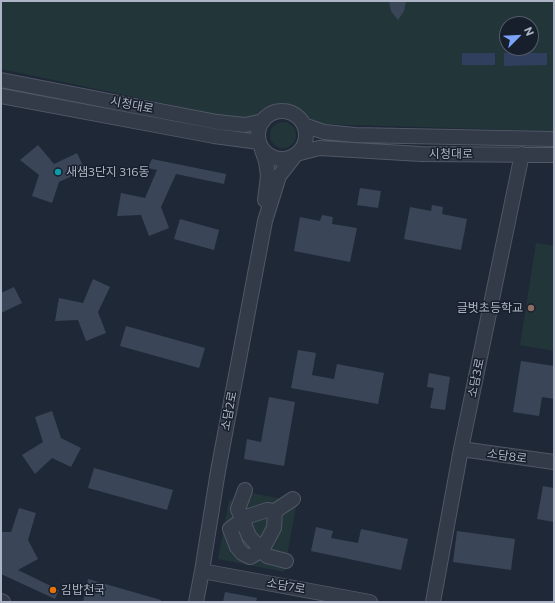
<!DOCTYPE html>
<meta charset="utf-8">
<style>
body{margin:0}
#map{position:relative;width:555px;height:603px;overflow:hidden;background:#1f2837;font-family:Commissioner,sans-serif}
canvas{display:block}
.frame{position:absolute;inset:0;border:2px solid #adb4c5;pointer-events:none}
.north{position:absolute;left:499px;top:16px;width:40px;height:40px;box-sizing:border-box;background:#181f2c;border:1px solid #545b69;border-radius:50%;rotate:66deg;font-size:11px;font-weight:700;line-height:16px;text-align:center;color:#adb4c5}
.north::after{content:'';display:block;margin:auto;width:14px;height:18px;background:#7ca3fa;clip-path:polygon(50% 0,100% 100%,50% 72%,0 100%)}
</style>
<div id="map">
<canvas width="555" height="603"></canvas>
<div class="frame"></div>
<div class="north">N</div>
</div>
<script>
const context = document.querySelector('canvas').getContext('2d');
context.lineJoin = 'round';
function fillPath(path, color) { context.fillStyle = color; context.fill(path, 'evenodd'); }
const poly = rows => new Path2D(rows.map(r => 'M' + r).join(''));
function stroke(path, color, width, dash) { context.strokeStyle = color; context.lineWidth = width; context.lineCap = dash ? 'butt' : 'round'; context.setLineDash(dash || []); context.stroke(path); }
function label(font, color, halo, rows, align = 'center') {
  context.font = font + ' Commissioner,"Noto Sans KR",sans-serif'; context.lineWidth = 3; context.setLineDash([]); context.textBaseline = 'middle'; context.strokeStyle = halo; context.fillStyle = color; for (const [text, x, y, turn = 0] of rows) {
    context.save(); context.translate(x, y); context.rotate((+turn || 0) * Math.PI / 180); context.textAlign = isNaN(turn) ? turn : align; if (halo) context.strokeText(text, 0, 0); context.fillText(text, 0, 0); context.restore();
  }
}
fillPath(poly([
 [1,1,554,1,554,131,316,124,299,109,280,104,263,109,253,118,234,118,1,69],
 [507,24,531,24,531,48,507,48],
 '270 135a13 13 0 1 1 26 0a13 13 0 1 1-26 0Z',
 [536,243,554,246,554,351,520,345],
 [247,492,297,502,284,572,218,559,229,500,245,503]
]), '#22363a');
fillPath(poly([
 [462,53,495,53,495,65,462,65],
 [504,53,547,53,547,65,504,66]
]), '#303f5d');
fillPath(poly([
 [389,1,406,1,404,11,398,20,391,11],
 [38,145,54,164,77,153,85,170,59,182,52,203,32,196,39,175,20,160],
 [152,159,226,174,224,184,176,174,161,207,169,228,149,236,141,215,117,216,121,193,145,198,157,170,148,168],
 [360,188,381,191,378,208,357,205],
 [432,205,443,207,442,214,467,219,461,250,404,239,410,207,431,211],
 [322,215,333,217,332,224,357,228,350,262,294,251,300,217,320,221],
 [180,219,219,230,214,250,174,239],
 [93,279,110,287,98,312,106,333,86,341,78,320,55,321,59,298,83,303],
 [14,287,22,303,1,313,1,293],
 [126,326,205,348,199,368,120,346],
 [298,350,316,353,312,375,334,379,337,364,384,373,378,404,291,388],
 [521,361,554,366,554,399,542,397,539,416,513,412],
 [429,373,450,377,445,410,430,408,434,388,427,387],
 [269,397,295,402,284,466,244,459,247,439,261,442],
 [52,411,61,438,81,448,71,467,52,458,35,474,22,455,43,442,35,417],
 [94,468,173,490,167,510,88,488],
 [543,486,554,488,554,522,537,519],
 [19,508,36,513,28,540,38,559,18,570,59,590,55,599,1,574,1,532,11,532],
 [316,527,333,531,331,538,358,543,361,529,408,539,401,570,311,551],
 [457,531,515,539,511,570,453,562],
 [88,579,161,600,161,602,83,602],
 [225,592,257,598,256,602,223,602]
]), '#3b4558');
const minor = poly([
 [1,80,217,122,245,125,263,121],
 [1,96,214,136,259,142],
 '258 135a24 24 0 1 1 48 0a24 24 0 1 1-48 0Z',
 [304,125,324,132,355,135,554,139],
 [262,150,266,161,268,176,265,200],
 [300,153,319,148,421,154,554,155],
 [461,449,554,462],
 [245,490,238,509,249,536,267,556,286,561],
 [275,511,274,528,262,550,250,557,242,553,237,547,230,529,246,517,267,510,275,511,293,499],
 [202,571,370,602],
 [1,601,3,602],
 [196,602,202,571,218,471,265,221,279,176,293,158],
 [433,602,461,449,522,154]
]);
stroke(minor, '#505766', 16);
stroke(minor, '#333a48', 14);
for (const [x, y, r, color] of [
 [58,172,4,"#0f9aa8"],
 [531,308,4,"#8d6e63"],
 [53,590,4,"#e8710a"]
]) { const dot = new Path2D(); dot.arc(x, y, r, 0, 2 * Math.PI); context.fillStyle = color; context.fill(dot); stroke(dot, '#181f2c', 1.5); }
label('12px', '#adb4c5', '#181f2c', [
 ["시청대로",132,105,11],
 ["시청대로",451,154],
 ["소담3로",476,378,-78],
 ["소담2로",229,411,-79],
 ["소담8로",507,456,8],
 ["소담7로",286,586,10]
]);
label('12px', '#adb4c5', '#181f2c', [
 ["새샘3단지 316동",66,172],
 ["글벗초등학교",523,308,"right"],
 ["김밥천국",61,590]
], 'left');
</script>
